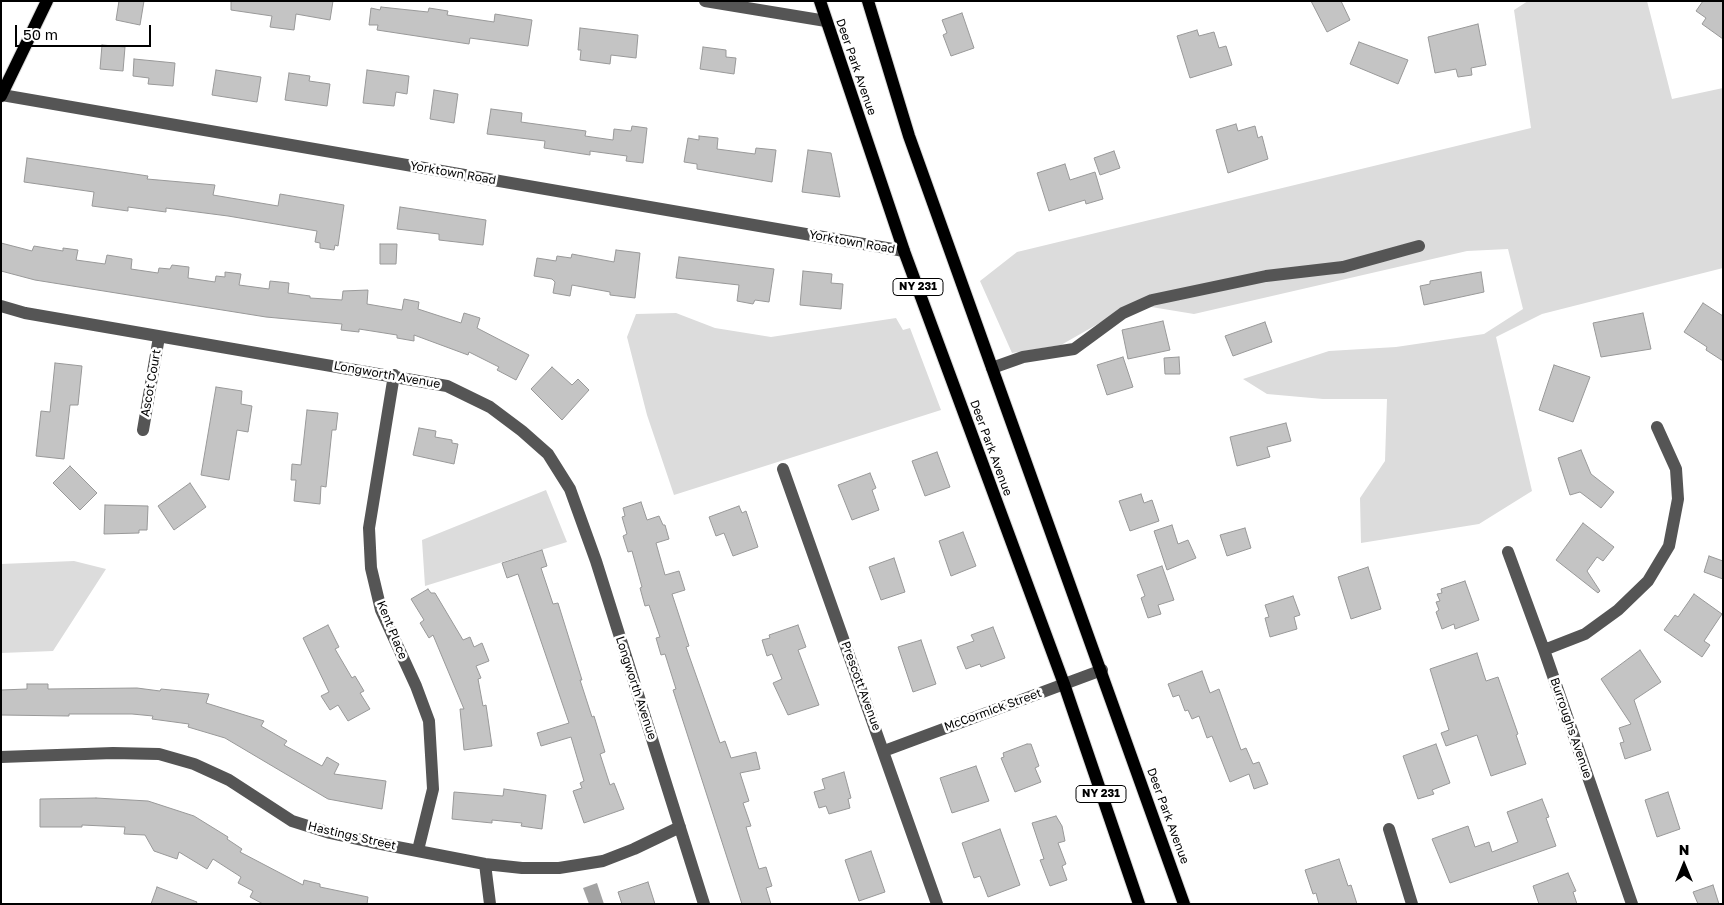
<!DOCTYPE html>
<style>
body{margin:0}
#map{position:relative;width:1724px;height:905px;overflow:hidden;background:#fff;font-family:"Golos Text",sans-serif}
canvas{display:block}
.frame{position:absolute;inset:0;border:2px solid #000;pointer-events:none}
.north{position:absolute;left:1659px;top:840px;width:50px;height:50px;-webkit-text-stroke:4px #fff;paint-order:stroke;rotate:0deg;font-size:14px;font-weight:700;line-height:20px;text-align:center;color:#000}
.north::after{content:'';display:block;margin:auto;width:18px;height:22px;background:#000;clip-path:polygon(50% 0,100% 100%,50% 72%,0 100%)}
.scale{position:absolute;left:15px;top:25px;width:136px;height:22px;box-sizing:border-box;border:2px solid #000;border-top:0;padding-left:6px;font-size:15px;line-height:18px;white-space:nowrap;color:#000;-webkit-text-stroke:4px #fff;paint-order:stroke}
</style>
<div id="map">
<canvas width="1724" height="905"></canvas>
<div class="frame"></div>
<div class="north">N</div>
<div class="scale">50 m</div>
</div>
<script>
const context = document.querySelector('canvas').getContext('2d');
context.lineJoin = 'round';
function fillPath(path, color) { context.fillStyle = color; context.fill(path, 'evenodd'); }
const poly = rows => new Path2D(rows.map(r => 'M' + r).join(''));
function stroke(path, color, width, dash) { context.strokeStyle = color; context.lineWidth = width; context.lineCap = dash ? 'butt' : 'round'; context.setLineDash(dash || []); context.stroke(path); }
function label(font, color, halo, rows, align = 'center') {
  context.font = font + ' "Golos Text",sans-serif'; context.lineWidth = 5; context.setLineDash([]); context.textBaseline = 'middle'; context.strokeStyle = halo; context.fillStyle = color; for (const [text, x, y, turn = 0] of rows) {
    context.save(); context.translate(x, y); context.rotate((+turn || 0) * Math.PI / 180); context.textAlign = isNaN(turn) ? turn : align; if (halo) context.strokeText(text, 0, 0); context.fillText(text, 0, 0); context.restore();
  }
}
fillPath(poly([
 [1528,1,1647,1,1672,99,1723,88,1723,268,1542,314,1496,337,1532,491,1479,524,1361,543,1360,498,1385,461,1387,399,1323,399,1267,394,1243,379,1329,351,1396,347,1484,334,1523,309,1508,249,1467,251,1194,314,1133,304,1061,345,1012,353,980,281,1017,252,1531,128,1514,10],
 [676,313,715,328,771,337,896,318,903,330,910,328,941,410,674,495,647,415,627,337,636,314],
 [546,490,567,542,425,586,422,540],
 [74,561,106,569,53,651,1,653,1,564]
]), '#dcdcdc');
fillPath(poly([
 [597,883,604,904,589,904,583,888]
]), '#a3a3a3');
const building = poly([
 [119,1,144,1,140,25,116,20,119,1],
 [231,1,333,1,330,20,296,14,294,30,270,27,272,16,231,10,231,1],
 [1311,1,1341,1,1350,20,1327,32,1311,1],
 [1703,1,1723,1,1723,39,1702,24,1706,18,1696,11,1703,1],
 [381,7,428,12,429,8,448,11,447,15,494,22,495,14,532,20,528,46,470,38,469,44,377,30,378,25,369,25,371,8,380,10,381,7],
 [962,13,974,48,951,56,943,35,947,33,942,20,962,13],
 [1478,24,1486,65,1471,68,1472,75,1458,77,1456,69,1435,73,1428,37,1478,24],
 [580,28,638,35,636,58,611,55,610,64,580,60,581,50,578,50,580,28],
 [1197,30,1199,36,1214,32,1219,48,1226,46,1232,65,1190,78,1177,36,1197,30],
 [1359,42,1408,60,1398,84,1350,64,1359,42],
 [102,45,125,47,123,71,100,69,102,45],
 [703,47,726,50,726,57,736,58,734,74,700,69,703,47],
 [134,59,175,63,173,86,148,84,149,78,133,76,134,59],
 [216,70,261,77,257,102,212,95,216,70],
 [367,70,409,76,407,94,396,92,394,106,363,103,367,70],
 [289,73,310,76,309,81,330,84,327,106,285,100,289,73],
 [434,90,458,94,454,123,430,119,434,90],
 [491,109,522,113,521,122,586,131,585,136,613,140,614,129,631,131,632,126,647,128,643,163,626,161,627,156,590,151,590,155,544,148,545,141,487,134,491,109],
 [1236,124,1238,131,1255,126,1258,138,1262,136,1268,159,1228,173,1216,130,1236,124],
 [699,136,718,138,717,149,755,154,756,148,776,150,772,182,697,169,697,164,684,162,688,138,699,140,699,136],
 [808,150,831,153,840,197,802,192,808,150],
 [1114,151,1120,168,1100,175,1094,158,1114,151],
 [27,158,148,176,147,179,215,185,213,195,278,206,280,194,344,205,338,246,335,245,334,250,320,248,320,243,315,242,317,231,228,216,166,208,166,212,128,207,128,211,92,206,94,192,24,182,27,158],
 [1065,164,1070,180,1095,172,1103,199,1086,204,1085,200,1049,211,1037,173,1065,164],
 [400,207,486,220,483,245,439,240,439,234,397,229,400,207],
 [1,243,32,251,34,246,63,251,63,248,78,250,76,260,105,264,107,255,132,259,131,269,158,273,159,268,170,269,172,265,189,267,188,278,215,282,216,276,225,277,225,272,241,274,239,285,269,289,270,281,289,283,288,293,310,296,310,298,342,300,343,291,368,290,367,304,402,310,404,299,419,302,418,309,461,323,464,313,480,318,477,328,529,355,516,380,497,370,499,367,469,352,468,355,414,335,414,341,397,338,397,335,359,329,359,332,341,330,342,324,266,317,35,280,1,271,1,243],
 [380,244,397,244,396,264,380,264,380,244],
 [616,250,640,253,635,298,610,295,610,292,572,285,570,296,553,293,555,282,552,279,534,276,537,258,556,261,557,256,571,258,572,254,614,262,616,250],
 [679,257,774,269,769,302,755,300,753,304,737,301,739,285,676,278,679,257],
 [803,271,832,274,831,283,843,284,841,309,800,305,803,271],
 [1481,272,1484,292,1424,305,1420,286,1430,284,1430,281,1481,272],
 [1703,303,1723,316,1723,361,1706,350,1707,347,1684,332,1703,303],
 [1643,313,1651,349,1601,357,1593,323,1643,313],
 [1163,321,1170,350,1128,359,1122,330,1163,321],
 [1265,322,1272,342,1233,356,1225,336,1265,322],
 [1123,357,1133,387,1107,395,1097,365,1123,357],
 [1179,357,1180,374,1165,374,1164,358,1179,357],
 [55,363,82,366,78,405,70,405,64,459,36,456,41,411,50,412,55,363],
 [1554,365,1590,377,1573,422,1539,410,1554,365],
 [552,367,572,385,578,379,589,390,562,420,531,389,552,367],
 [216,387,242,391,241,404,252,406,248,432,237,430,229,480,201,475,216,387],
 [307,410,338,413,336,430,332,430,326,487,321,486,320,504,294,501,296,480,291,480,292,464,301,465,307,410],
 [1286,423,1291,441,1267,447,1270,457,1237,466,1230,437,1286,423],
 [419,428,436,431,435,437,452,440,452,443,458,444,454,464,413,455,419,428],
 [1581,450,1591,474,1614,492,1601,508,1580,492,1570,495,1558,458,1581,450],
 [937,452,950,487,925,496,912,461,937,452],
 [70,466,97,493,80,510,53,483,70,466],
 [870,473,876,488,872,490,879,510,852,520,838,485,870,473],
 [190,483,206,507,174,530,158,506,190,483],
 [1141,494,1144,503,1152,500,1159,521,1130,531,1119,501,1141,494],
 [641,502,647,520,659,516,663,525,665,525,669,539,656,543,665,575,679,571,685,590,672,594,689,646,686,647,720,743,725,741,731,758,756,752,760,769,740,773,749,801,743,803,751,826,746,827,759,869,766,867,772,886,766,888,771,904,742,904,673,690,676,689,665,654,661,655,656,638,660,637,649,605,645,606,640,588,642,587,632,551,628,552,623,536,627,534,622,517,625,516,623,508,641,502],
 [105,505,148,506,147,530,139,530,139,533,104,534,105,505],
 [739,506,742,513,746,511,758,547,733,556,724,533,716,536,709,517,739,506],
 [1583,523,1614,547,1603,561,1597,557,1587,571,1600,591,1598,593,1556,560,1583,523],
 [1172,525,1178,544,1188,540,1196,558,1167,570,1154,531,1172,525],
 [1245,528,1251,548,1227,556,1220,535,1245,528],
 [963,532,976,566,951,576,939,541,963,532],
 [542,550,547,566,541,568,553,604,558,603,582,680,580,680,592,717,594,716,605,752,600,754,610,785,614,783,624,809,584,823,573,791,582,788,580,783,584,781,571,737,541,746,537,733,569,723,518,574,507,578,502,563,542,550],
 [1709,556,1723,561,1723,579,1704,572,1709,556],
 [894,558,905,592,881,600,869,567,894,558],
 [1162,566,1174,600,1158,605,1161,614,1148,618,1141,598,1145,596,1137,575,1162,566],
 [1368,567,1381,609,1351,619,1338,577,1368,567],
 [1465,581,1479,620,1455,629,1454,624,1442,629,1436,612,1439,610,1436,602,1440,601,1437,594,1442,593,1441,589,1465,581],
 [428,589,431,593,435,593,463,640,470,637,474,647,482,643,489,661,476,666,481,678,478,679,483,706,486,705,492,746,464,750,460,709,464,709,433,635,429,638,420,623,424,620,411,599,428,589],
 [1694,594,1722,614,1704,641,1710,645,1702,657,1664,630,1675,615,1678,617,1694,594],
 [1293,596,1300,615,1294,617,1297,629,1270,637,1265,618,1269,617,1265,605,1293,596],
 [328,625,339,647,335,649,352,678,355,676,364,691,360,693,370,709,348,721,338,705,330,710,321,696,329,692,303,638,328,625],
 [798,625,806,647,798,650,819,705,788,715,773,683,782,679,772,654,767,656,762,640,770,638,769,635,798,625],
 [993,627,1005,658,981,667,980,664,966,669,957,647,974,641,971,635,993,627],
 [921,640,936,684,913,692,898,647,921,640],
 [1640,650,1661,682,1634,700,1651,750,1625,759,1620,743,1624,742,1619,728,1631,724,1601,679,1640,650],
 [1477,653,1486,681,1498,677,1518,734,1516,735,1526,764,1491,776,1477,735,1446,746,1441,733,1449,730,1430,669,1477,653],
 [1202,671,1210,693,1219,689,1241,750,1246,748,1253,764,1259,762,1268,784,1254,789,1249,774,1230,782,1212,736,1207,738,1199,716,1192,719,1188,710,1185,711,1179,695,1173,697,1168,684,1202,671],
 [27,684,48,684,48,689,137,688,160,691,161,689,209,694,206,703,264,721,261,726,287,741,284,745,322,766,327,757,339,764,334,774,386,781,382,809,328,799,225,738,188,727,189,724,152,719,153,716,132,714,69,714,69,716,1,715,1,690,27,689,27,684],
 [1027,744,1031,744,1039,766,1035,768,1041,782,1015,792,1001,758,1004,757,1003,753,1027,744],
 [1436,744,1450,783,1432,790,1434,794,1418,799,1403,756,1436,744],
 [976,766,989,801,952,813,940,778,976,766],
 [844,772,851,798,848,799,850,808,829,814,826,806,819,808,814,792,825,789,822,779,844,772],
 [504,789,546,795,542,829,521,826,522,823,492,820,492,823,452,819,454,792,503,796,504,789],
 [1668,792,1680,829,1657,837,1645,800,1668,792],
 [96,798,148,801,194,816,228,837,227,839,242,849,240,852,303,885,304,880,320,884,320,887,368,897,367,904,263,904,250,897,253,891,238,883,241,877,213,859,207,869,179,852,177,859,154,851,145,835,124,834,125,827,82,825,82,827,40,827,40,799,96,798],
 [1542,799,1549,817,1546,818,1556,846,1450,883,1432,839,1468,826,1475,847,1489,842,1492,852,1518,842,1507,812,1542,799],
 [1056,816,1062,826,1065,841,1058,843,1066,864,1062,866,1067,880,1050,886,1040,860,1044,859,1032,823,1056,816],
 [1000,829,1020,885,988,897,980,876,974,878,962,843,1000,829],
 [871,851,885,892,859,901,845,860,871,851],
 [1339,859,1348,886,1351,885,1357,904,1319,904,1316,893,1313,894,1305,870,1339,859],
 [1568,873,1576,891,1573,892,1577,904,1539,904,1533,886,1568,873],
 [648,882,655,904,622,904,618,892,648,882],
 [1713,885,1719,904,1698,904,1693,892,1713,885],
 [157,887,197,902,196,904,151,904,157,887]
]);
fillPath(building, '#c4c4c4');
stroke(building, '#999', 1);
const major = poly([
 [820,1,904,251,1064,684,1139,904],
 [868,1,909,136,1184,904],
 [1,96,47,1]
]);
stroke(major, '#dbdbdb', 14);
stroke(poly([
 [705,1,826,21],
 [2,95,904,251],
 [1,306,25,313,447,386,490,407,522,431,548,454,570,489,596,561,704,904],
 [992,368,1023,357,1074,349,1123,313,1152,300,1266,276,1343,267,1419,246],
 [394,375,369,528,371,568,381,610,416,686,429,721,433,789,418,850],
 [143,430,159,337],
 [783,469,937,904],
 [1508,552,1544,650,1632,904],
 [1544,650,1585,634,1618,610,1648,581,1669,546,1678,499,1676,469,1657,427],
 [884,751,1102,670],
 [1,757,113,753,159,754,194,764,229,780,292,821,330,833,371,842,485,864,522,868,559,868,603,861,634,849,680,827],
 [1389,829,1412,904],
 [485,864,490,904]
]), '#555', 12);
stroke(major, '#000', 12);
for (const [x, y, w] of [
 [918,287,50],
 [1101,794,50]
]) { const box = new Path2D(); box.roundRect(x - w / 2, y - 8.5, w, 17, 4); context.fillStyle = '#fff'; context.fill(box); stroke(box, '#000', 1); }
label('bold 11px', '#000', null, [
 ["NY 231",918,287],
 ["NY 231",1101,794]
]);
label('12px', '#000', '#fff', [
 ["Deer Park Avenue",856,67,71],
 ["Yorktown Road",453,173,10],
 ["Yorktown Road",852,242,10],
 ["Longworth Avenue",387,375,10],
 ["Ascot Court",151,383,-80],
 ["Deer Park Avenue",991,448,70],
 ["Kent Place",392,630,68],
 ["Prescott Avenue",861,686,70],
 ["Longworth Avenue",636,688,72],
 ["McCormick Street",993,710,-20],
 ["Burroughs Avenue",1571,728,71],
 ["Deer Park Avenue",1168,816,70],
 ["Hastings Street",352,836,13]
]);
</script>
